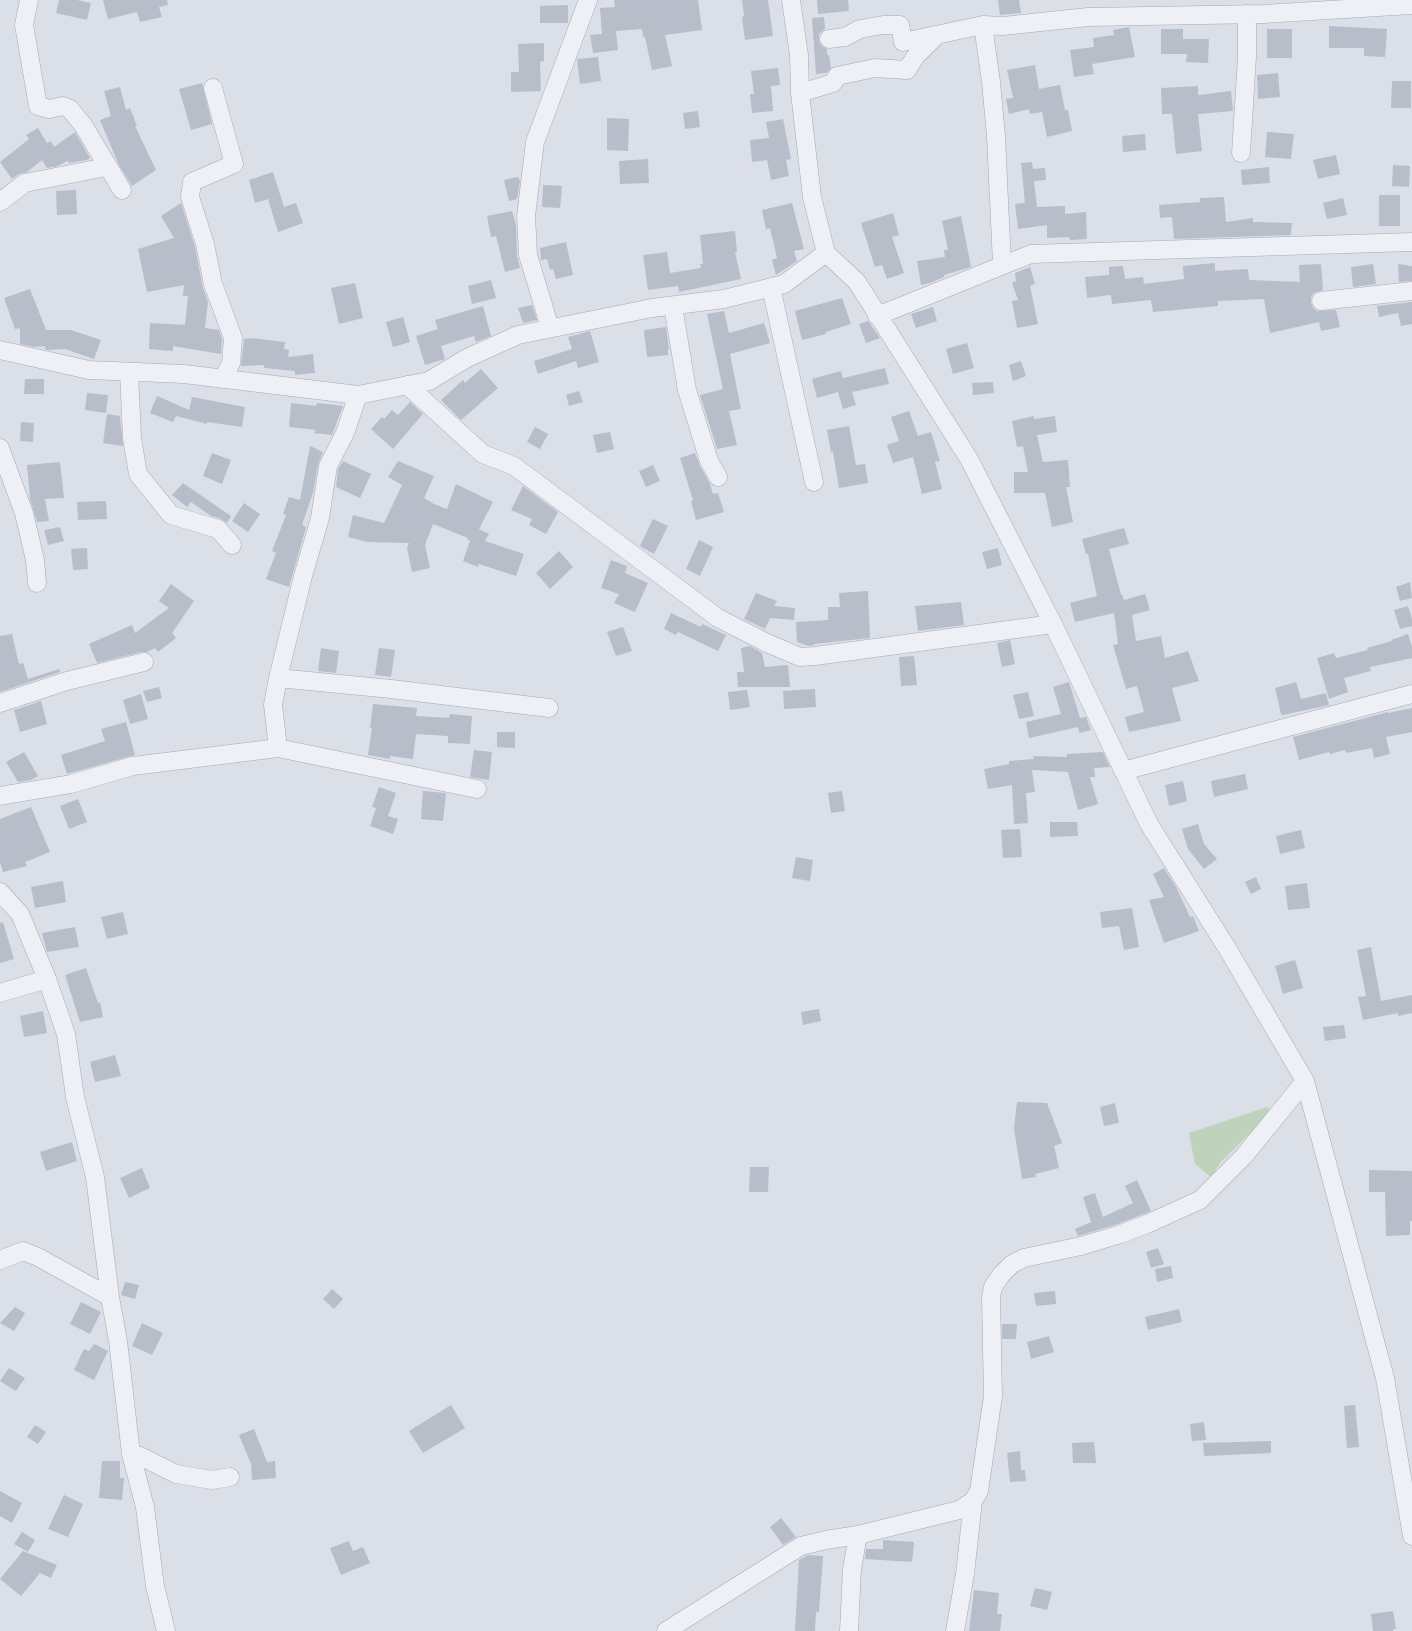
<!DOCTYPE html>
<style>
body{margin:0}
canvas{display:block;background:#dbdfe7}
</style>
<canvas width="1412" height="1631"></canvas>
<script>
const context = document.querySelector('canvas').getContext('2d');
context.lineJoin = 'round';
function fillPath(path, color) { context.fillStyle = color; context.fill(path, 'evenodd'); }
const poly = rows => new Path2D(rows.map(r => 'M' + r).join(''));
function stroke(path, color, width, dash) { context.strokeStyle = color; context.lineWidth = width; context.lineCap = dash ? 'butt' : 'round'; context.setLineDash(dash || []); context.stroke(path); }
fillPath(poly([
 [1267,1107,1271,1112,1220,1163,1211,1177,1195,1164,1189,1133]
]), '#bfd2bb');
fillPath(poly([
 [59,0,77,0,91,3,87,20,56,13],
 [103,0,167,0,168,5,159,7,162,17,140,22,137,12,108,19],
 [614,0,698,0,702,30,665,35,672,66,652,70,645,37,643,37,642,29,616,31,618,50,593,53,590,35,602,34,600,8,615,7],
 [742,0,768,0,773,36,745,40,742,17,744,16],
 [817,0,848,0,849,11,818,14],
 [998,0,1019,0,1021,13,1000,15],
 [568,5,568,23,540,23,540,6],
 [824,17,825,29,819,34,819,41,821,46,827,49,827,55,829,55,831,68,826,73,816,74,812,18],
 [1329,26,1387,29,1385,57,1364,56,1364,48,1329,48],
 [1129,27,1135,57,1092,64,1094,74,1074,77,1070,50,1094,47,1093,38,1114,35,1113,30],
 [1161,29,1183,29,1183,39,1209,39,1208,63,1186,62,1187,54,1161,54],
 [1267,29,1292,29,1292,58,1267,58],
 [544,43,544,61,540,62,541,91,511,92,511,72,519,72,518,44],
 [598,57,601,81,580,84,577,59],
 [1035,65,1039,89,1060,85,1065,110,1068,110,1072,131,1047,137,1042,112,1030,114,1029,109,1009,114,1006,99,1013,98,1007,70],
 [778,68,780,85,771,86,773,111,752,113,750,94,754,94,751,71],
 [1278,73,1280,97,1258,99,1257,75],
 [1392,81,1411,81,1411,108,1391,108],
 [202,83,212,124,191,130,179,89],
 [1198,86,1198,95,1231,91,1233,111,1198,114,1202,151,1176,154,1172,114,1162,114,1161,88],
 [120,87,126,110,130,108,137,126,135,126,156,170,132,186,119,165,100,120,111,116,104,91],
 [698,111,700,127,685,129,683,113],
 [607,118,629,119,628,151,607,150],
 [783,119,791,159,786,160,789,176,771,180,767,160,752,162,750,140,769,138,766,122],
 [38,128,47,143,51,141,54,147,75,132,90,158,87,160,69,163,67,161,58,166,47,168,42,160,27,172,19,174,12,179,0,162,29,139,26,135],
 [1267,132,1294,134,1291,159,1265,157],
 [1145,134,1146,150,1123,152,1122,136],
 [1336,155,1340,174,1318,179,1313,160],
 [648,159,649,183,620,184,619,161],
 [1032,162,1033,169,1045,168,1046,180,1034,181,1037,207,1065,206,1065,214,1086,212,1087,239,1070,240,1069,237,1047,238,1047,225,1018,229,1015,204,1025,203,1021,163],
 [1393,165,1410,166,1409,187,1392,186],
 [1269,167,1270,183,1242,185,1241,170],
 [273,172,284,207,296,203,303,223,278,232,268,199,255,203,249,180],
 [518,177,520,181,517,199,509,201,504,180],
 [543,185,562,186,560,208,542,207],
 [76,190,77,214,57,215,56,191],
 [1379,195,1400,195,1400,226,1379,226],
 [1224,197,1226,222,1253,218,1253,222,1292,223,1291,235,1174,239,1172,217,1160,218,1159,205,1200,202,1200,198],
 [1343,198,1347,215,1327,219,1323,203],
 [181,203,195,247,203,288,208,302,205,328,219,330,222,339,221,354,173,346,173,351,149,349,150,323,185,325,188,296,183,296,184,285,147,292,138,249,174,238,161,216],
 [792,203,804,249,794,251,797,261,776,275,772,260,777,258,770,228,766,229,762,210],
 [512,211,516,225,517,256,520,268,505,272,496,236,491,237,487,216],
 [893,213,899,235,892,237,904,273,887,279,882,265,875,267,861,223],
 [961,216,971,267,944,275,944,277,930,283,921,285,917,261,945,257,944,250,948,250,942,221],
 [735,231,737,252,735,252,741,279,679,292,678,286,648,290,643,255,667,252,670,273,701,268,700,264,703,264,700,235],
 [566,242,573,275,556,279,553,269,550,270,547,259,541,260,540,248],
 [1215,263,1215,271,1248,269,1249,280,1300,282,1299,265,1321,264,1323,290,1314,293,1311,297,1311,303,1313,308,1317,311,1336,310,1340,327,1321,331,1319,322,1270,333,1264,299,1218,301,1218,306,1153,312,1151,300,1112,304,1111,295,1087,298,1085,277,1109,275,1109,267,1123,266,1125,279,1143,277,1144,284,1184,279,1183,266],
 [1373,264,1376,284,1353,287,1351,267],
 [1398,264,1412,266,1412,281,1399,282],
 [1030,267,1035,284,1030,286,1038,324,1017,328,1012,301,1018,300,1012,283,1016,281,1015,273],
 [491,280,496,298,472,304,468,286],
 [355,283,363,318,339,324,331,288],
 [30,289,46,330,71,330,101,340,94,359,65,349,48,350,45,349,45,346,34,347,20,344,20,328,15,329,4,298],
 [842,298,851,324,826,332,826,334,802,340,795,311],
 [1412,302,1412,324,1401,326,1398,313,1379,317,1377,306],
 [532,305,537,320,523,323,518,308],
 [483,306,491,336,476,342,474,336,441,346,445,359,425,365,416,336,438,329,435,320],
 [933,307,937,321,916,328,911,314],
 [724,311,729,333,764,323,770,343,730,354,741,409,729,411,737,445,717,449,700,395,723,389,707,314],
 [403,317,410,342,393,347,386,322],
 [868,321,880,338,866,343,859,324],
 [666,327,669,349,668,349,668,355,647,357,644,330],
 [590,331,599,362,578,368,576,361,538,374,534,361,572,349,568,337],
 [251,338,285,342,284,349,289,350,288,357,313,354,315,373,295,375,295,371,264,368,264,365,241,366,244,339],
 [967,343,974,368,953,374,946,349],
 [1021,361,1026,376,1013,381,1009,365],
 [885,368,889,384,852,392,856,405,843,409,838,392,817,398,812,379,841,371,843,378],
 [481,369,498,388,461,420,441,400,463,380,465,383],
 [25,379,44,379,44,394,24,394],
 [993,382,994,393,973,395,972,383],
 [579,391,583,402,569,406,566,395],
 [87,393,108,395,106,413,85,410],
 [157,396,189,410,192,397,245,407,242,427,207,422,207,424,176,416,173,422,150,413],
 [410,402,423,414,393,449,371,429,382,417,384,419,392,410,398,415],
 [291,403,316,406,317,403,343,406,332,435,314,433,316,430,289,427],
 [909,411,918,436,931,432,940,461,935,462,942,489,922,494,913,457,893,463,887,445,899,441,891,417],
 [107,414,120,416,123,446,103,443],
 [1034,416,1034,419,1055,416,1057,432,1037,435,1043,462,1068,460,1070,487,1066,487,1073,522,1052,527,1045,493,1014,493,1014,472,1028,472,1023,446,1017,447,1012,421],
 [21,422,34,423,33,442,20,441],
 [849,426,856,465,865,464,868,483,839,488,833,452,831,452,827,430],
 [535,427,548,434,540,449,527,442],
 [610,432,614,449,597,453,593,435],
 [310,446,323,452,318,464,313,493,302,525,306,527,289,587,266,579,276,553,272,551,286,515,283,514,289,497,300,500],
 [212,453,231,460,222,484,203,476],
 [695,453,700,466,710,484,713,494,718,493,724,512,696,520,691,501,693,500,680,458],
 [343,461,371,474,360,498,336,487,338,469],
 [398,461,434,476,424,498,434,504,447,509,456,484,493,502,479,529,489,534,485,541,524,554,516,576,479,564,478,567,463,561,470,541,467,539,468,538,433,524,425,545,430,568,412,572,407,548,409,543,367,542,348,537,353,515,384,523,402,485,388,477],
 [60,462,64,498,45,499,49,521,37,522,30,499,27,465],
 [653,465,660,481,646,487,639,471],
 [183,483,231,516,227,523,221,519,211,516,191,502,187,507,172,495],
 [523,486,558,512,546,534,529,525,532,519,511,510],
 [106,501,107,519,78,520,77,502],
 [244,503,260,514,248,532,232,521],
 [653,519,668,526,654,554,640,546],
 [60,527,64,541,48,545,44,530],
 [1124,528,1129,544,1109,549,1121,595,1122,594,1124,600,1145,594,1150,610,1132,615,1136,641,1161,636,1165,658,1188,651,1199,681,1172,688,1181,721,1129,732,1125,717,1144,712,1137,686,1126,689,1113,645,1118,644,1114,613,1075,622,1070,603,1097,596,1088,554,1086,554,1082,539],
 [699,540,713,547,700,576,686,569],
 [87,548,88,569,73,570,71,549],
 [998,548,1002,565,987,569,982,552],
 [559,551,573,567,550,589,536,573],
 [611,560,627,566,625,573,648,583,635,612,614,603,619,594,601,588],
 [1410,582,1412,598,1400,601,1396,587],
 [171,584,194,601,172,633,176,638,158,652,155,648,147,652,141,652,97,663,89,644,132,625,135,633,169,608,159,601],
 [868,591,870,638,814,644,814,645,808,646,797,642,796,622,828,620,828,607,840,607,839,593],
 [756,593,777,601,774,606,795,608,794,620,770,618,765,629,744,619],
 [961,602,964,625,918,631,915,606],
 [1408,606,1412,619,1412,626,1400,629,1394,610],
 [671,613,701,627,702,624,726,635,718,651,678,632,676,635,664,629],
 [623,627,632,651,616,656,607,632],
 [12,634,19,664,23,663,28,679,59,669,60,672,0,692,0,636],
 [1408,634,1412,647,1412,658,1370,667,1371,671,1344,678,1348,692,1329,699,1317,658,1334,653,1336,658,1368,650,1367,648,1392,641,1391,640],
 [1010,640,1015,664,1002,667,997,643],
 [750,646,762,653,765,667,788,665,790,687,738,687,737,672,744,672,741,648],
 [321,648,339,651,336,673,318,671],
 [379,648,395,650,391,677,375,675],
 [914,656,917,685,901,686,899,657],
 [1069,682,1080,718,1086,717,1091,730,1079,733,1078,727,1029,738,1026,722,1061,714,1053,687],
 [1296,682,1301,699,1326,693,1329,705,1283,715,1281,714,1275,688],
 [159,687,162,698,147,702,143,691],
 [815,689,816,707,784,709,783,691],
 [747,690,750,707,730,710,728,692],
 [1028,692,1034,716,1019,719,1013,695],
 [141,694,148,719,130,724,123,700],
 [41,701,47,724,20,732,14,710],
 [373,704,417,708,416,716,449,718,450,714,472,716,470,744,448,743,448,736,416,734,413,759,390,756,390,759,368,755,372,728,370,728],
 [1412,708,1412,732,1386,737,1390,754,1374,758,1372,748,1346,753,1345,750,1330,754,1329,752,1299,760,1293,737,1388,712,1388,713],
 [126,722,135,755,67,774,61,755,105,741,101,729],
 [497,732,515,732,515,748,497,747],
 [474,750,492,752,489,780,470,777],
 [24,752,38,776,31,780,18,782,6,762],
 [1103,752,1110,767,1094,768,1095,777,1090,777,1098,804,1078,810,1068,772,1032,770,1035,792,1026,793,1028,823,1014,824,1012,785,988,789,984,769,1009,764,1009,761,1034,759,1033,756,1067,757,1067,754],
 [1245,774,1248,789,1214,797,1211,781],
 [1183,781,1187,801,1169,806,1165,785],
 [379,787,396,793,388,816,398,819,393,834,370,826,376,808,372,807],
 [423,791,446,793,443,821,421,819],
 [842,791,845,811,831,813,828,793],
 [78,799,87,822,69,829,60,806],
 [31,807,50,852,25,862,27,866,3,872,0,862,0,819],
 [1050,822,1077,822,1078,836,1050,837],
 [1198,824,1204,844,1217,859,1204,869,1188,849,1182,829],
 [1020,829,1022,857,1003,858,1001,830],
 [1301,830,1305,848,1280,854,1276,836],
 [796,857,813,860,810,881,792,878],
 [1164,868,1176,887,1190,917,1193,916,1199,931,1164,943,1149,900,1164,897,1153,874],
 [1256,877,1261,889,1251,894,1245,882],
 [63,881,66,902,35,908,31,887],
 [1307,883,1310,908,1288,910,1285,886],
 [1132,908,1139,947,1124,950,1119,926,1102,928,1100,912],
 [123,912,128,934,107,939,101,917],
 [3,922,14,959,0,963,0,923],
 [75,927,79,947,47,952,42,933],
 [1371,947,1381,1001,1412,995,1412,1013,1398,1016,1398,1013,1363,1020,1358,997,1366,996,1357,950],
 [1295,960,1303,988,1283,994,1275,966],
 [86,968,98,1003,100,1002,103,1017,80,1022,65,975],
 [819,1009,821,1021,803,1025,801,1012],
 [43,1011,47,1033,24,1037,20,1016],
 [1344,1025,1346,1038,1325,1041,1323,1027],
 [115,1055,121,1076,95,1082,90,1062],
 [1017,1102,1047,1103,1062,1143,1054,1146,1059,1168,1035,1174,1036,1177,1022,1179,1014,1129],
 [1115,1103,1119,1123,1104,1126,1100,1107],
 [72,1142,77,1161,46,1171,40,1152],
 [750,1167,769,1167,768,1192,749,1192],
 [142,1168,150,1188,129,1198,120,1178],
 [1369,1170,1412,1171,1412,1221,1410,1221,1410,1235,1386,1236,1385,1192,1369,1192],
 [1137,1180,1151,1211,1118,1224,1078,1236,1075,1229,1091,1222,1083,1197,1095,1193,1103,1217,1133,1203,1125,1186],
 [1158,1248,1164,1264,1151,1268,1146,1252],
 [1171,1266,1173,1278,1157,1282,1155,1269],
 [125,1282,139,1285,135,1299,121,1295],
 [332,1289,343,1299,334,1309,323,1299],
 [1055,1291,1056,1304,1036,1306,1034,1293],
 [81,1302,101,1312,90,1334,70,1324],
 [15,1307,25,1313,14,1331,0,1323],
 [1179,1309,1182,1322,1148,1330,1145,1317],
 [142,1323,163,1333,152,1355,132,1346],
 [1002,1324,1017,1324,1016,1339,1002,1339],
 [1049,1336,1054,1352,1031,1359,1027,1342],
 [94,1344,108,1351,94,1380,74,1370,84,1349,89,1351],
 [9,1368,25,1378,16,1391,0,1381],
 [451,1405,465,1428,423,1453,409,1431],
 [1355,1405,1359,1447,1347,1448,1344,1406],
 [1204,1422,1206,1440,1192,1441,1190,1424],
 [35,1425,46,1432,38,1444,27,1437],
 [254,1429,267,1462,275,1461,276,1478,252,1480,251,1464,239,1435],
 [1271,1441,1271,1453,1204,1456,1203,1443],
 [1094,1442,1096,1463,1073,1463,1072,1443],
 [1020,1451,1021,1470,1025,1470,1026,1481,1010,1482,1007,1453],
 [102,1461,120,1461,120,1478,124,1478,122,1500,99,1498],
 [0,1491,22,1503,12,1523,0,1516],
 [64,1495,83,1504,68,1537,48,1529],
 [781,1518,796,1537,783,1545,770,1527],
 [22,1532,35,1540,28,1552,14,1544],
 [883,1540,914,1542,912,1562,865,1559,866,1549,883,1549],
 [349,1541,353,1551,363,1547,370,1563,341,1575,330,1548],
 [23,1551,57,1565,51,1578,40,1573,21,1596,0,1579],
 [808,1555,823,1556,819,1612,816,1612,815,1631,795,1631,799,1560],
 [1035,1588,1052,1592,1047,1610,1030,1606],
 [974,1590,999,1593,997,1614,1002,1614,1000,1631,969,1631],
 [1393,1611,1396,1629,1393,1629,1393,1631,1373,1631,1371,1614]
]), '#b8bdca');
const minor = poly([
 [29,0,24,25,38,106,49,109,63,106,70,109,83,125,122,190],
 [791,0,799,55,800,93,812,197,826,253,857,282,969,459,1053,624,1149,824,1227,948,1305,1081,1385,1378,1412,1536],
 [983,25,991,82,996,136,1002,264],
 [829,39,845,37,860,29,883,25,900,25,903,42,983,25,1003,26,1088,17,1263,14,1412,5],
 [213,88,234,164,192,182,190,197,205,244,213,284,233,338,231,363,223,379],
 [800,93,833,83,837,76,875,68,907,70,915,57,937,35],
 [1241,153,1247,57,1247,14],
 [0,202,25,183,101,168,107,164],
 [771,287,814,482],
 [1321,301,1412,291],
 [673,306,687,390,709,461,718,477],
 [877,316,1031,254,1412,242],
 [550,328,528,255,526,216,535,142,588,0],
 [0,350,89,370,184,374,358,395,429,381,467,358,518,335,652,308,724,299,784,284,826,253],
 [129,372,132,438,138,474,171,515,218,529,232,545],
 [407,385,483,454,514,466,718,618,767,643,800,657,815,656,1053,624],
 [0,448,24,513,35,560,37,583],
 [278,678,391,689,549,708],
 [0,703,67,681,144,662],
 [278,748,477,789],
 [1123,771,1412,694],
 [0,796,71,784,133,766,278,748,273,705,278,678,303,576,320,518,328,466,345,433,358,395],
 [0,892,20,914,47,979,66,1034,75,1097,95,1177,110,1297,118,1341,131,1454,145,1507,155,1586,166,1631],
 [0,993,47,979],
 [0,1260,23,1251,38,1257,110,1297],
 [131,1454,140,1456,176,1474,212,1480,230,1477],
 [666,1631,801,1546,826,1540,858,1535,959,1510,973,1501,979,1491,993,1396,991,1297,993,1287,1001,1275,1012,1264,1024,1258,1081,1246,1121,1234,1147,1224,1200,1200,1244,1156,1305,1081],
 [849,1631,852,1569,858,1535],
 [955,1631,965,1574,973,1501]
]);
stroke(minor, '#a4a9b4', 19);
stroke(minor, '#eef0f5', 18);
</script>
